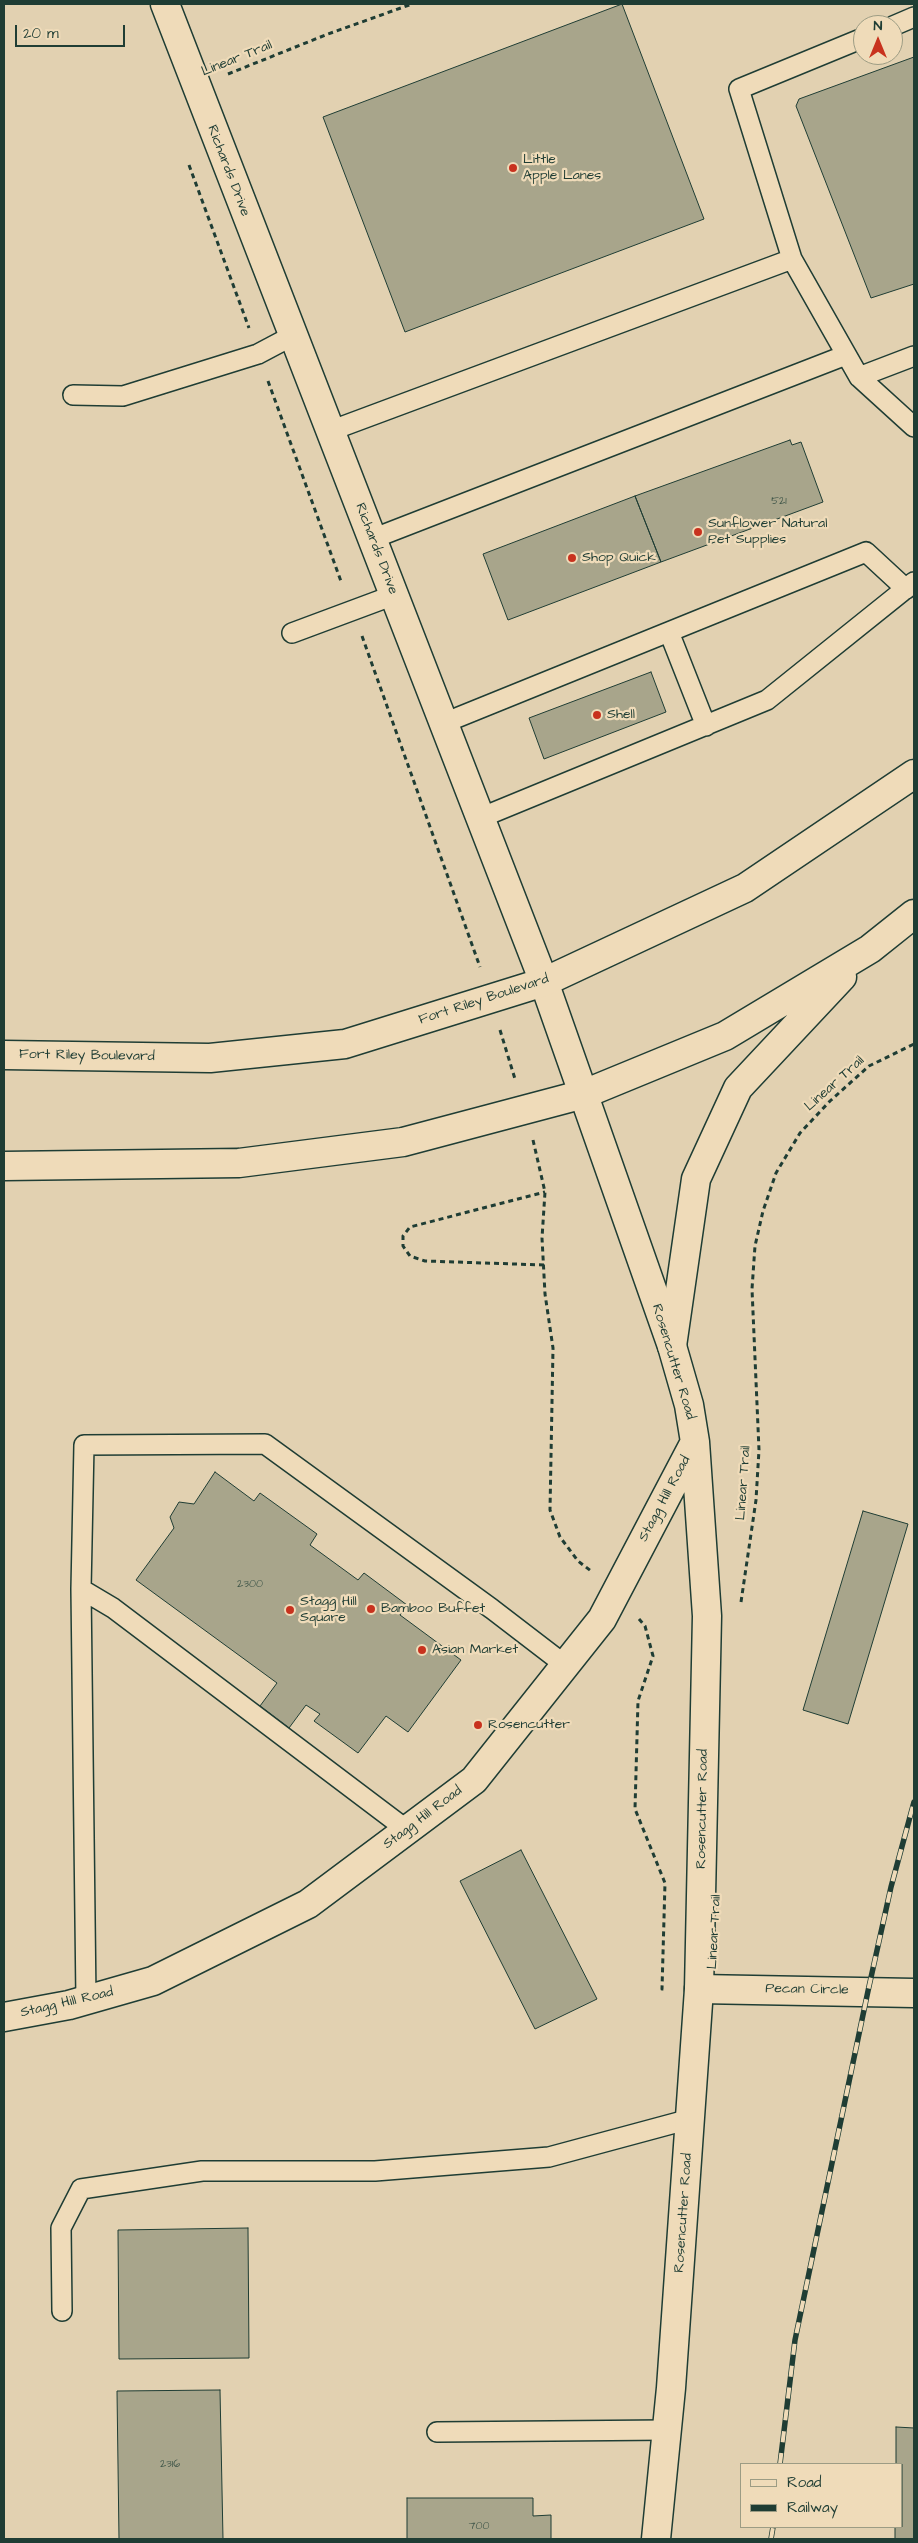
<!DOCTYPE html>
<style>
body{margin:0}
#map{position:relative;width:918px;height:2543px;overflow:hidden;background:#e2d1b1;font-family:"Architects Daughter",sans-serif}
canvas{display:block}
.frame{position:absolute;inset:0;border:5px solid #1f3d34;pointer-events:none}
.legend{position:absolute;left:740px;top:2463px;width:162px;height:65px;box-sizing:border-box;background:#efdbb9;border:1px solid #9c9c84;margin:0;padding:6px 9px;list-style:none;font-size:15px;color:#1f3d34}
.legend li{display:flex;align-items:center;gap:10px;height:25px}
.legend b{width:25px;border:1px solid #9c9c84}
.north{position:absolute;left:853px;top:15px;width:50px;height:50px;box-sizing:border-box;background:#efdbb9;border:1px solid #9c9c84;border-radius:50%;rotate:0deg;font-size:14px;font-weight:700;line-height:20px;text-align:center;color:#1f3d34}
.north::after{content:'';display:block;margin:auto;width:18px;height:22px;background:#c8321e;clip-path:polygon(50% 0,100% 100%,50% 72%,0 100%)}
.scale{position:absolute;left:15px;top:25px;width:110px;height:22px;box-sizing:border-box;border:2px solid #1f3d34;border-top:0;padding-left:6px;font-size:15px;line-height:18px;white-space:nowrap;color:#1f3d34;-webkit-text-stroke:4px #efdbb9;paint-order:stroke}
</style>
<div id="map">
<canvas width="918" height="2543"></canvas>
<div class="frame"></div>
<ul class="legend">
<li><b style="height:6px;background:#efdbb9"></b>Road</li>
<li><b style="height:6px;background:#1f3d34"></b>Railway</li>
</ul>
<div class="north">N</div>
<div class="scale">20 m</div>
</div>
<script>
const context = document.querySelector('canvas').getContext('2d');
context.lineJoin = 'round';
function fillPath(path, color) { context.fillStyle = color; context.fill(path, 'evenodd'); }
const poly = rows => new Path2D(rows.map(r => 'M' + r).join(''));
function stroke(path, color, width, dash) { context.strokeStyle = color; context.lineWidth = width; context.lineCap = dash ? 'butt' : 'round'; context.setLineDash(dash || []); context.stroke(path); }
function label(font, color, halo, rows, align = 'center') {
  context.font = font + ' "Architects Daughter",sans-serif'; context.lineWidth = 4.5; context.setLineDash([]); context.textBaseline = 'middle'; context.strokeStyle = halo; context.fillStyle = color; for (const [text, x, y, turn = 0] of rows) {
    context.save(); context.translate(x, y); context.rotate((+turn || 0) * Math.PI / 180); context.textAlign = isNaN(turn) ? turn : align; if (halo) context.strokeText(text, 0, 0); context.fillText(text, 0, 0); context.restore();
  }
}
const building = poly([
 [622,4,704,219,405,332,323,117,622,4],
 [914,57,914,284,871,298,796,106,799,99,914,57],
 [790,440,792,445,801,442,823,502,661,562,635,496,790,440],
 [635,496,661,562,508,620,483,554,635,496],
 [651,672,666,712,544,759,529,718,651,672],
 [215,1472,254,1501,260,1493,317,1534,310,1545,358,1580,364,1573,407,1605,400,1615,461,1660,408,1732,386,1716,358,1753,314,1721,320,1714,306,1705,289,1728,260,1706,277,1683,136,1580,174,1528,170,1517,179,1502,194,1504,215,1472],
 [863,1511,908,1524,848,1724,803,1710,863,1511],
 [521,1850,597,1999,535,2029,460,1881,521,1850],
 [248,2228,249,2358,119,2359,118,2230,248,2228],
 [220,2390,223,2539,119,2539,117,2391,220,2390],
 [896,2427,914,2428,914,2539,895,2539,895,2527,902,2527,902,2464,896,2464,896,2427],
 [407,2498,533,2498,533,2516,551,2515,551,2539,407,2539,407,2498]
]);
fillPath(building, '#a8a58b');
stroke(building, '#1f3d34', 1);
const lane = poly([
 [893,26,914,17],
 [792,259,859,377,914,427],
 [859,377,914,356],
 [73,395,123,396,258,354,292,336],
 [330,431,792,259,739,89,863,38],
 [372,539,846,355],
 [669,632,706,726],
 [292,633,394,595],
 [444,723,866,552,906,589],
 [480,818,767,700,914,582],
 [81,1589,86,2000],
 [407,1830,113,1608,81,1589,84,1445,265,1444,492,1609,565,1665],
 [62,2311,61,2228,81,2189,202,2171,375,2171,549,2157,690,2119],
 [437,2432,667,2430]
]);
const street = poly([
 [165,4,544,982],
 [699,1989,914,1993]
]);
const secondary = poly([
 [544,982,672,1346,689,1405,695,1442,707,1616,699,1989,671,2388,656,2539],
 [4,2017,69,2005,153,1981,308,1904,474,1780,602,1619,695,1442]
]);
const highway = poly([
 [4,1055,210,1058,345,1044,544,982,745,888,914,774],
 [4,1166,239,1163,403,1142,584,1094,725,1036,870,949,914,914],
 [672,1346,696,1179,738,1088,842,977]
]);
stroke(lane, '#1f3d34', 22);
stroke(street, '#1f3d34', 31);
stroke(secondary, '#1f3d34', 31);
stroke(highway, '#1f3d34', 31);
stroke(poly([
 [228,74,328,34,412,4],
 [189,165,249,328],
 [268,381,342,584],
 [362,636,480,967],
 [500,1030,515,1079],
 [533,1140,545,1192,542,1238,545,1294,553,1348,550,1510,560,1537,578,1561,591,1571],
 [544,1265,425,1261,410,1256,403,1246,403,1236,410,1227,545,1192],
 [741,1602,756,1500,759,1450,752,1289,755,1246,763,1211,776,1173,800,1133,830,1101,869,1066,914,1044],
 [639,1619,645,1626,653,1656,638,1701,635,1809,665,1883,662,1989,666,1989]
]), '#1f3d34', 3, [5, 4]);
stroke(lane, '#efdbb9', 19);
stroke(street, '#efdbb9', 28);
stroke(secondary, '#efdbb9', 28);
stroke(highway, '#efdbb9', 28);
const rail = poly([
 [780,2464,795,2340,868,1991,891,1887,914,1802],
 [771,2539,773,2527]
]);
stroke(rail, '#1f3d34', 5.5);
stroke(rail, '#efdbb9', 4, [11]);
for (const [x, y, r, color] of [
 [513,168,5,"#c8321e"],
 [698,532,5,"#c8321e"],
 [572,558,5,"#c8321e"],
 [597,715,5,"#c8321e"],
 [371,1609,5,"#c8321e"],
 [290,1610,5,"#c8321e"],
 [422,1650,5,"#c8321e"],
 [478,1725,5,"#c8321e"]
]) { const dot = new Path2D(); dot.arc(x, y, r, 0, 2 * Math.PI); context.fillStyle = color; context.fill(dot); stroke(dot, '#efdbb9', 2); }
label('11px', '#41574a', null, [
 ["521",779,502],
 ["2300",250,1585],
 ["2316",170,2465],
 ["700",479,2527]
]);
label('14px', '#1f3d34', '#efdbb9', [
 ["Linear Trail",237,59,-22],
 ["Richards Drive",228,171,69],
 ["Richards Drive",376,549,69],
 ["Fort Riley Boulevard",484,1000,-18],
 ["Fort Riley Boulevard",87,1056,1],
 ["Linear Trail",835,1084,-42],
 ["Rosencutter Road",673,1362,73],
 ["Linear Trail",744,1483,-86],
 ["Stagg Hill Road",665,1499,-62],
 ["Rosencutter Road",703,1809,-89],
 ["Stagg Hill Road",423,1818,-37],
 ["Linear Trail",715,1932,-87],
 ["Pecan Circle",807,1990,1],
 ["Stagg Hill Road",67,2003,-13],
 ["Rosencutter Road",684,2213,-86]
]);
label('14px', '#1f3d34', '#efdbb9', [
 ["Little",523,160],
 ["Apple Lanes",523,176],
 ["Sunflower Natural",708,524],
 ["Pet Supplies",708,540],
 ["Shop Quick",582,558],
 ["Shell",607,715],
 ["Stagg Hill",300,1602],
 ["Square",300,1618],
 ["Bamboo Buffet",381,1609],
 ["Asian Market",432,1650],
 ["Rosencutter",488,1725]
], 'left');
</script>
